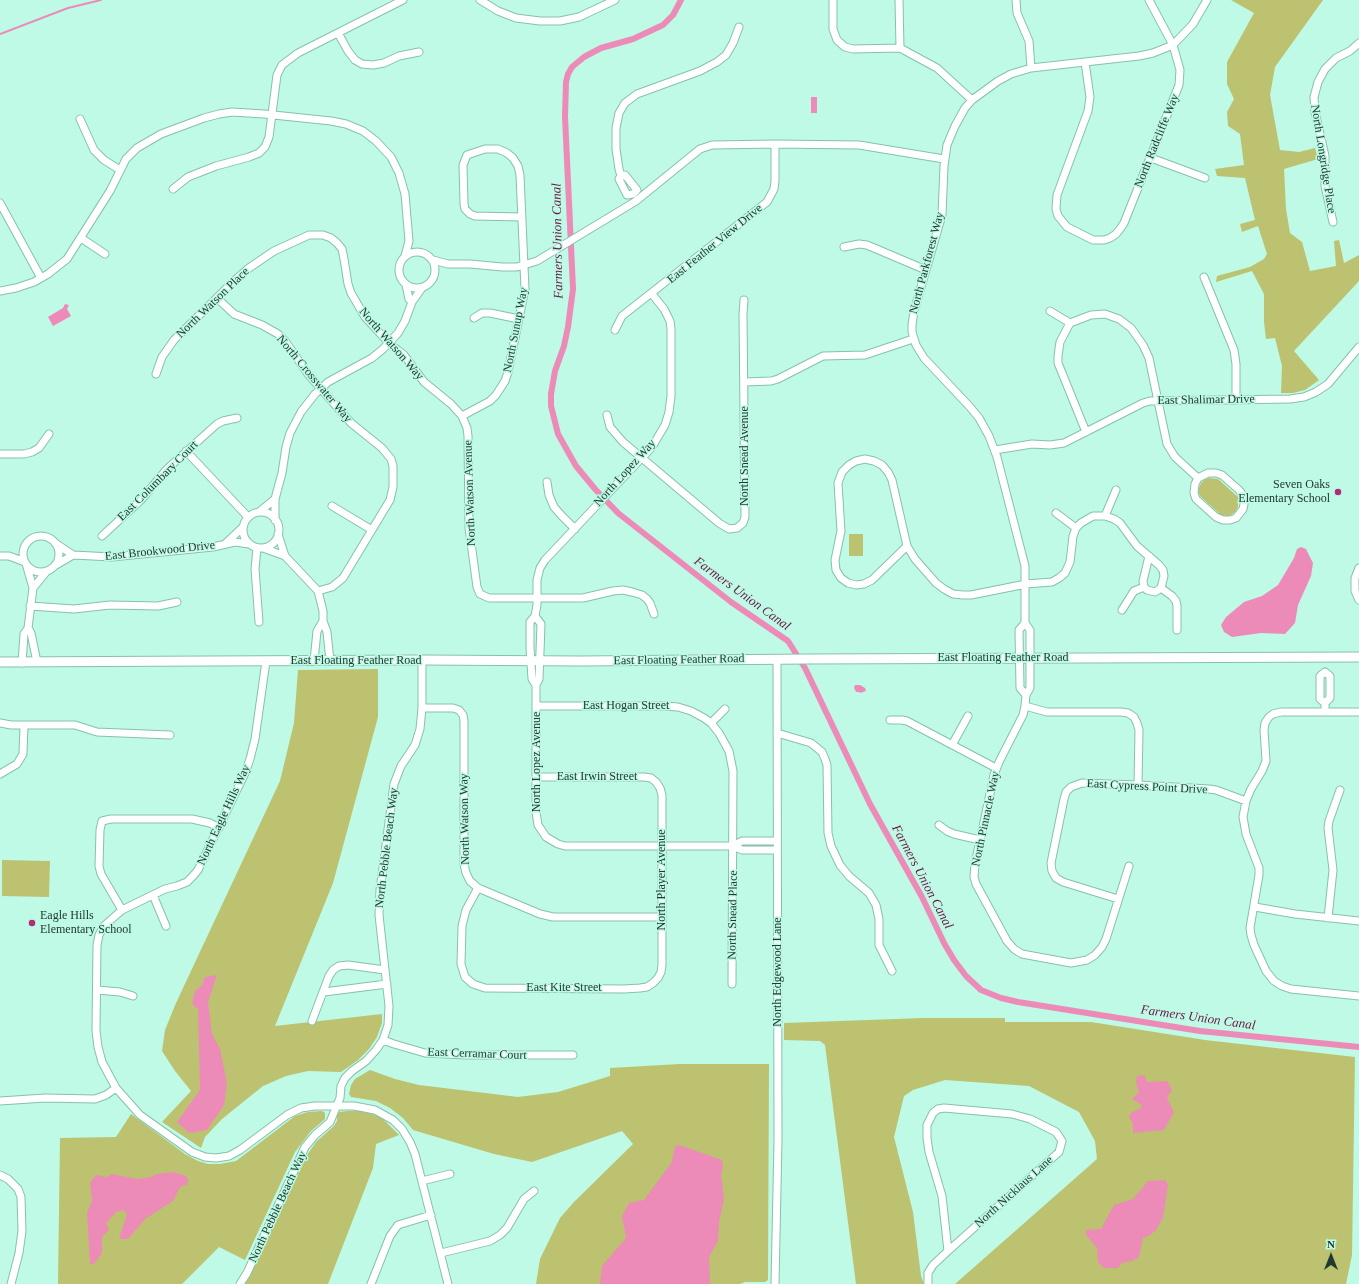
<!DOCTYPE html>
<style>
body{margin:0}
#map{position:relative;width:1359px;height:1284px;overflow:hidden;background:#befae5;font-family:"Times New Roman",serif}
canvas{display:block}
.north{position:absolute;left:1311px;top:1236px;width:40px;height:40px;-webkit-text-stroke:3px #befae5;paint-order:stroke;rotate:0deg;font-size:11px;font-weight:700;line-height:16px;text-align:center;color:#213931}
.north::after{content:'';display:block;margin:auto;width:14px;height:18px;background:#213931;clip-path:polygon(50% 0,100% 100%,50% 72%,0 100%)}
</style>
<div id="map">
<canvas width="1359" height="1284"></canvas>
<div class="north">N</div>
</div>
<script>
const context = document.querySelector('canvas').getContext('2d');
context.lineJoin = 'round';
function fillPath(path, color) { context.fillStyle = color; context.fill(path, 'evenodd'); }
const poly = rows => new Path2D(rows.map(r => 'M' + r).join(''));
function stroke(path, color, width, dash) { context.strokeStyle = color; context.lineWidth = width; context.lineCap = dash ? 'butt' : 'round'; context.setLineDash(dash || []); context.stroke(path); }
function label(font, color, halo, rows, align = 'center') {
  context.font = font + ' "Times New Roman",serif'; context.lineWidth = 3; context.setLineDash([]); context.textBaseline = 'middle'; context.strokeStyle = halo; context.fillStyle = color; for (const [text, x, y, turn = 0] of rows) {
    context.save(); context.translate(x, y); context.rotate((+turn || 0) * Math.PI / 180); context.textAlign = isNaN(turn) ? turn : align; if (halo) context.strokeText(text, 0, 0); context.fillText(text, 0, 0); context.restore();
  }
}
fillPath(poly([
 [1231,0,1323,0,1275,67,1270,95,1280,150,1299,152,1315,148,1318,159,1284,169,1286,209,1290,233,1302,242,1310,271,1336,266,1334,241,1339,240,1344,263,1359,255,1359,281,1294,351,1319,380,1305,390,1293,393,1281,393,1282,366,1275,338,1266,339,1264,322,1264,294,1252,271,1216,282,1217,276,1250,267,1264,259,1267,254,1258,226,1242,232,1240,224,1255,220,1245,178,1217,176,1215,169,1244,165,1240,134,1228,126,1227,112,1234,99,1227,84,1227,62,1254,13],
 [1209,478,1218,479,1238,497,1238,507,1235,512,1231,515,1228,516,1221,515,1200,496,1198,490,1201,483,1205,479],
 [849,534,863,534,863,556,849,556],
 [378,669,378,717,333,883,275,1026,382,1014,382,1023,377,1037,369,1049,358,1060,341,1072,308,1071,286,1076,263,1086,222,1119,205,1137,201,1148,162,1122,191,1091,175,1071,162,1051,165,1030,176,1003,280,781,294,723,298,670],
 [2,860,50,861,49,897,2,896],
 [924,1018,1005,1018,1005,1022,1091,1022,1205,1040,1355,1057,1352,1255,1346,1284,955,1284,1097,1159,1095,1141,1079,1112,1029,1086,945,1080,913,1090,904,1096,894,1137,913,1212,921,1276,924,1284,856,1284,825,1045,820,1041,784,1040,784,1023],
 [680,1064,769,1064,768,1277,768,1280,765,1282,745,1282,740,1284,536,1284,540,1259,560,1218,574,1202,633,1144,622,1131,532,1162,494,1154,413,1130,403,1118,390,1108,376,1101,351,1097,349,1094,351,1085,355,1079,370,1070,395,1079,419,1085,518,1097,558,1092,610,1076,610,1068],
 [322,1111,325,1113,325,1119,311,1131,295,1152,245,1260,219,1247,182,1284,58,1284,60,1138,116,1137,131,1114,185,1154,198,1161,208,1164,220,1164,236,1161,295,1116,308,1112],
 [347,1111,359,1111,372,1114,382,1118,399,1135,376,1144,373,1168,328,1284,245,1284,307,1155,316,1142,334,1126,337,1121,337,1116,339,1112]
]), '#bcc26f');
fillPath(poly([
 [811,97,817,97,817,113,811,113],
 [65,304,69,305,67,309,71,316,53,326,48,317,63,308],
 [1301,547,1306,549,1313,563,1311,576,1298,605,1295,623,1285,634,1261,633,1232,637,1224,632,1221,625,1226,617,1244,602,1262,596,1278,585,1294,558,1297,549],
 [855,685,860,685,865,688,866,691,860,693,859,692,856,692,854,688],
 [217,975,208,1002,212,1034,220,1049,227,1083,224,1105,207,1130,189,1133,177,1122,200,1090,198,1009,192,1004,195,991,202,985,205,977],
 [1144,1075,1147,1082,1167,1081,1172,1090,1167,1098,1174,1112,1164,1130,1133,1133,1133,1124,1129,1117,1132,1112,1140,1109,1142,1105,1132,1099,1139,1092,1136,1083,1137,1076],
 [679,1145,722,1160,723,1168,721,1173,724,1199,719,1222,718,1241,709,1257,710,1284,600,1284,602,1266,626,1238,622,1216,629,1203,644,1200,672,1162,675,1146],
 [173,1172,186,1176,188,1180,187,1186,183,1185,179,1189,173,1201,145,1219,128,1239,119,1239,127,1214,124,1210,116,1212,106,1223,109,1230,102,1237,102,1253,94,1264,90,1264,87,1213,92,1201,90,1183,96,1175,107,1177,112,1174,137,1179,151,1177,157,1174],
 [1165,1180,1168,1185,1163,1218,1156,1230,1150,1235,1143,1238,1139,1257,1132,1261,1122,1263,1118,1268,1104,1268,1098,1262,1097,1248,1086,1235,1086,1230,1101,1229,1114,1205,1133,1199,1148,1181]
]), '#ec8bb7');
stroke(poly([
 [0,34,68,8,101,0]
]), '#ec8bb7', 2);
stroke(poly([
 [681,0,673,15,663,25,633,39,601,48,584,57,572,67,568,74,566,82,565,117,573,289,568,327,564,346,555,371,551,394,551,406,558,434,576,466,595,489,618,513,731,602,788,641,805,668,870,804,922,897,944,943,954,960,966,976,981,990,1001,998,1018,1002,1200,1031,1359,1047]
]), '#ec8bb7', 6);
const minor = poly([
 [480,0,498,11,516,18,540,21,560,21,579,17,615,0],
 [833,0,833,29,837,40,845,47,853,49,900,48,899,0],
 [1016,0,1017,13,1029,41,1031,68],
 [338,33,348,51,355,60,362,64,373,65,384,63,399,56,419,52],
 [900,48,937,68,972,100],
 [1085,62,1090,97,1088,111,1057,195,1056,209,1058,216,1067,227,1093,240,1104,240,1110,238,1116,234,1120,229,1124,223,1179,85,1180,70,1173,45,1149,0],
 [80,119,94,150,104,160,120,170],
 [1151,158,1205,178],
 [621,176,625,175,637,190,633,194,627,195,619,179,621,176,619,169,616,149,616,128,619,113,625,103,637,94,700,71,717,62,726,55,733,43,739,27],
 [173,189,188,177,216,166,249,157,259,153,265,147,269,137,277,75,282,65,298,53,403,0],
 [0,203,41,278],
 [1333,222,1325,186,1325,156,1315,112,1314,97,1318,82,1325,69,1336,58,1350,51,1359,43],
 [81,238,105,254],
 [844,247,859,244,867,245,926,270],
 '399 270a18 18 0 1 1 36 0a18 18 0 1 1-36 0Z',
 [433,260,448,264,470,264,502,267,517,267,537,261,636,201,700,149,712,145,775,144,859,145,944,159],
 [1204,277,1234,350,1236,364,1236,400],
 [406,285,409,299,412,302,422,288],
 [0,291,16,288,34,282,48,274,67,259,110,191,126,159,137,148,161,134,204,118,219,114,232,112,264,114,331,121,346,124,363,131,376,141,391,157,399,173,405,194,409,241,405,256],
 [217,298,234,314,262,325,278,334,285,341,308,374,351,423,382,448,391,459,393,466,393,487,390,500,343,578,332,587,318,591],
 [1050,311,1070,323],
 [474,318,482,313,490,313,519,319],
 [1070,323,1091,315,1105,314,1119,319,1131,328,1143,345,1149,358,1167,444,1175,457,1198,478],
 [1070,323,1060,342,1058,356,1058,363,1086,432],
 [615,330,622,316,767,202,774,189,775,181,775,144],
 [156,374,162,357,174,340,234,281,249,268,274,251,309,235,323,235,331,238,337,243,342,249,344,259,348,284,351,293,365,317,389,343,404,355,424,382,451,404,462,416,467,428,468,436,469,528,477,587,480,594,489,598,583,598,613,591,623,590,632,592,642,595,647,599,650,603,654,614],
 [745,382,771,381,778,379,823,356,865,355,913,339],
 [607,415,610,427,623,442,719,523,729,529,737,528,743,523,745,517,743,314,744,300],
 [462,416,490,401,496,395,505,381,508,372,525,289,520,175,518,166,513,158,507,153,498,149,485,149,467,155,463,165,464,204,465,209,470,214,475,216,521,217],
 [995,450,1032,444,1050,445,1064,443,1143,403,1150,401,1290,399,1304,397,1316,392,1328,384,1359,347],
 [186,451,248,517],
 [0,454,24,454,32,452,39,448,49,434],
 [865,459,874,461,882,465,888,472,892,480,907,546,872,580,864,584,856,585,848,583,841,578,836,570,835,560,841,531,838,483,842,472,849,465,856,461,865,459],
 [1208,473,1216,473,1222,475,1239,490,1242,494,1244,504,1243,509,1236,518,1230,520,1223,520,1216,517,1196,499,1194,493,1195,484,1198,478,1208,473],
 [547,482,549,495,554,507,562,516,575,529],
 [332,506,372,530],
 [259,512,275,499],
 '243 530a18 18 0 1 1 36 0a18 18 0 1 1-36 0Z',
 [1056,513,1076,528],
 [1105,516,1116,490],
 [275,520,275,499,282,473,286,447,290,433,301,412,315,394,328,382,372,358,383,349,398,333,405,321,412,302],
 [278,534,285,556,318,591,323,611,323,621,327,632,330,661],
 [102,536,141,500,167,469,217,424,223,421,237,418],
 '23 554a18 18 0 1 1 36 0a18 18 0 1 1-36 0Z',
 [55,543,73,555,112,557,213,547,235,542,249,544],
 [226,543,243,527],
 [907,546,915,559,936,583,944,589,953,594,963,595,971,595,1026,584,1052,582,1059,578,1065,573,1070,562,1073,536,1076,528,1081,523,1093,516,1105,516,1114,519,1120,523,1137,546,1159,565,1163,570,1164,576,1161,588,1155,592,1147,590,1144,587,1143,581,1149,556],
 [257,548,255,569,259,622],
 [263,548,285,556],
 [0,556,9,556,25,562],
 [56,565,73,555],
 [1359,568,1355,578,1355,591,1359,600],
 [33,588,47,571],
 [1161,588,1172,596,1176,601,1177,606,1177,630],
 [30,606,74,609,110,605,158,606,177,602],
 [1122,610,1134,591,1144,587],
 [535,616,537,605,537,580,540,568,545,560,652,447,665,425,669,412,671,396,671,329,670,321,664,309,652,294],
 [535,616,541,624,539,679,536,685,532,679,530,648,530,622,535,616],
 [1025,623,1030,630,1030,688,1026,695,1020,688,1019,630,1025,623,1025,566,997,457,989,436,979,418,970,407,924,358,916,345,912,332,912,325,914,311,942,215,944,166,947,145,955,126,965,108,972,100,998,81,1011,74,1031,68,1139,56,1153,53,1173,45,1193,24,1207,0],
 [28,628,31,633,37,662],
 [266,661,255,739,250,759,245,773,198,870,193,876,187,882,177,886,165,889,122,910,104,926,99,935,97,945,96,1031,98,1047,102,1062,116,1088,140,1115,192,1152,205,1157,216,1158,229,1156,240,1150,287,1115,301,1108,315,1106,354,1106,375,1110,393,1120,402,1129,410,1142,415,1154,448,1284],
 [314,661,317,631,323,621],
 [22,663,24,634,28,628,33,588,27,567],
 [536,685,536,812,538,825,546,837,558,844,565,846,733,846],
 [1026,695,1025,706,1023,715,999,762,994,775,975,864,974,877,976,884,1007,941,1014,949,1022,954,1071,963,1087,960,1095,955,1102,947,1106,939,1129,866],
 [1325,703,1330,698,1330,676,1325,672,1320,676,1320,699,1325,703,1325,712],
 [537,706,664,706,678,707,691,711,704,718,711,723,719,733,729,751,733,771,732,984],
 [1025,706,1047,712,1121,712,1128,713,1134,717,1137,723,1139,730,1138,785],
 [422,708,453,708,459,710,463,715,464,721,464,864,466,873,470,881,478,888,466,910,462,926,461,964,465,977,473,984,485,988,624,989,640,988,647,987,653,983,658,978,661,972,662,965,662,795,660,788,656,782,651,778,644,777,536,777],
 [1359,712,1281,712,1273,714,1269,717,1265,723,1264,730,1266,761,1262,771,1251,789,1246,801,1243,817,1246,834,1259,868,1259,875,1250,928,1251,935,1254,945,1266,971,1274,981,1282,986,1291,989,1359,996],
 [890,720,902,720,907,721,996,768],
 [0,723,11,725,75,725,97,732,170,735],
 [711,723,725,709],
 [777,733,811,743,822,752,825,759,827,765,828,833,831,846,840,865,849,876,869,893,876,905,879,919,879,945,892,971],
 [952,745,968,716],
 [0,774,17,764,23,754,24,725],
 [939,825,947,831,954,834,980,840],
 [777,841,742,841,733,846,742,850,777,850],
 [478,888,540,914,553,917,662,917],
 [153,895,166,926],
 [1118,899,1063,882,1056,878,1052,871,1051,863,1064,799,1066,792,1071,787,1082,783,1138,785,1209,789,1216,790,1246,801],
 [1255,907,1295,914,1359,921],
 [122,910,101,874,99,866,100,830,102,821,111,819,192,819,210,823,219,828],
 [1328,918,1333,870,1328,828,1329,821,1340,790],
 [97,990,120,992,133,996],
 [324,992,387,984],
 [312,1021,329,976,333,970,339,966,348,965,385,970],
 [383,1040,394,1044,425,1053,466,1055,573,1055],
 [0,1101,45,1098,95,1099,106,1095,116,1088],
 [0,1175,8,1179,18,1189,21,1197,22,1231,19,1253,11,1284],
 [422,1181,450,1174],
 [441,1253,490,1241,500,1235,507,1228,524,1199,534,1191],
 [240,1284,247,1273,305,1147,315,1135,330,1122,340,1098,341,1086,345,1078,352,1071,366,1061,376,1050,383,1040,388,1025,389,1006,379,915,380,890,394,784,401,766,415,745,420,729,422,708,422,660],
 [371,1284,390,1236,398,1225,431,1215],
 [775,1284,778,1140,777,659],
 [928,1284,928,1273,933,1265,948,1251,942,1196,929,1152,927,1138,927,1125,933,1113,938,1109,944,1108,1012,1114,1030,1119,1056,1132,1062,1141,1059,1152,948,1251]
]);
const major = poly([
 [0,662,422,660,581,661,808,659,1359,657]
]);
stroke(minor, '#86c1ad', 9);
stroke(major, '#86c1ad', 11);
stroke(minor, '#fff', 7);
stroke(major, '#fff', 9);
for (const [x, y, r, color] of [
 [1338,492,4,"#b02c74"],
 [32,923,4,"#b02c74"]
]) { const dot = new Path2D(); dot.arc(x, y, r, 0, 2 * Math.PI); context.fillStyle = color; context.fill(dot); stroke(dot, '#befae5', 1.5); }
label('12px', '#213931', '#befae5', [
 ["North Radcliffe Way",1157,141,-68],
 ["North Longridge Place",1323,159,81],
 ["East Feather View Drive",715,244,-39],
 ["North Parkforest Way",927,263,-75],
 ["North Watson Place",213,303,-44],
 ["North Sunup Way",516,330,-79],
 ["North Watson Way",391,344,49],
 ["North Crosswater Way",314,379,50],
 ["East Shalimar Drive",1206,400,-1],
 ["North Snead Avenue",745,456,-90],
 ["North Lopez Way",625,473,-48],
 ["East Columbary Court",158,481,-45],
 ["North Watson Avenue",470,493,-92],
 ["East Brookwood Drive",160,551,-6],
 ["East Floating Feather Road",1003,658],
 ["East Floating Feather Road",679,660,-1],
 ["East Floating Feather Road",356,661],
 ["East Hogan Street",626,706],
 ["North Lopez Avenue",537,762,-90],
 ["East Irwin Street",597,777],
 ["East Cypress Point Drive",1147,787,3],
 ["North Eagle Hills Way",224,815,-65],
 ["North Watson Way",465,819,-91],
 ["North Pinnacle Way",986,819,-78],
 ["North Pebble Beach Way",387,848,-83],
 ["North Player Avenue",662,880,-90],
 ["North Snead Place",733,915,-89],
 ["North Edgewood Lane",778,972,-90],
 ["East Kite Street",564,988],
 ["East Cerramar Court",477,1054,2],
 ["North Nicklaus Lane",1014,1192,-42],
 ["North Pebble Beach Way",278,1207,-65]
]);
label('12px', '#213931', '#befae5', [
 ["Seven Oaks",1330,485],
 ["Elementary School",1330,499],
 ["Eagle Hills",40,916,"left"],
 ["Elementary School",40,930,"left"]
], 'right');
label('italic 13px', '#6b1645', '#befae5', [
 ["Farmers Union Canal",558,241,-91],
 ["Farmers Union Canal",742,594,36],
 ["Farmers Union Canal",922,877,62],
 ["Farmers Union Canal",1198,1018,8]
]);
</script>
